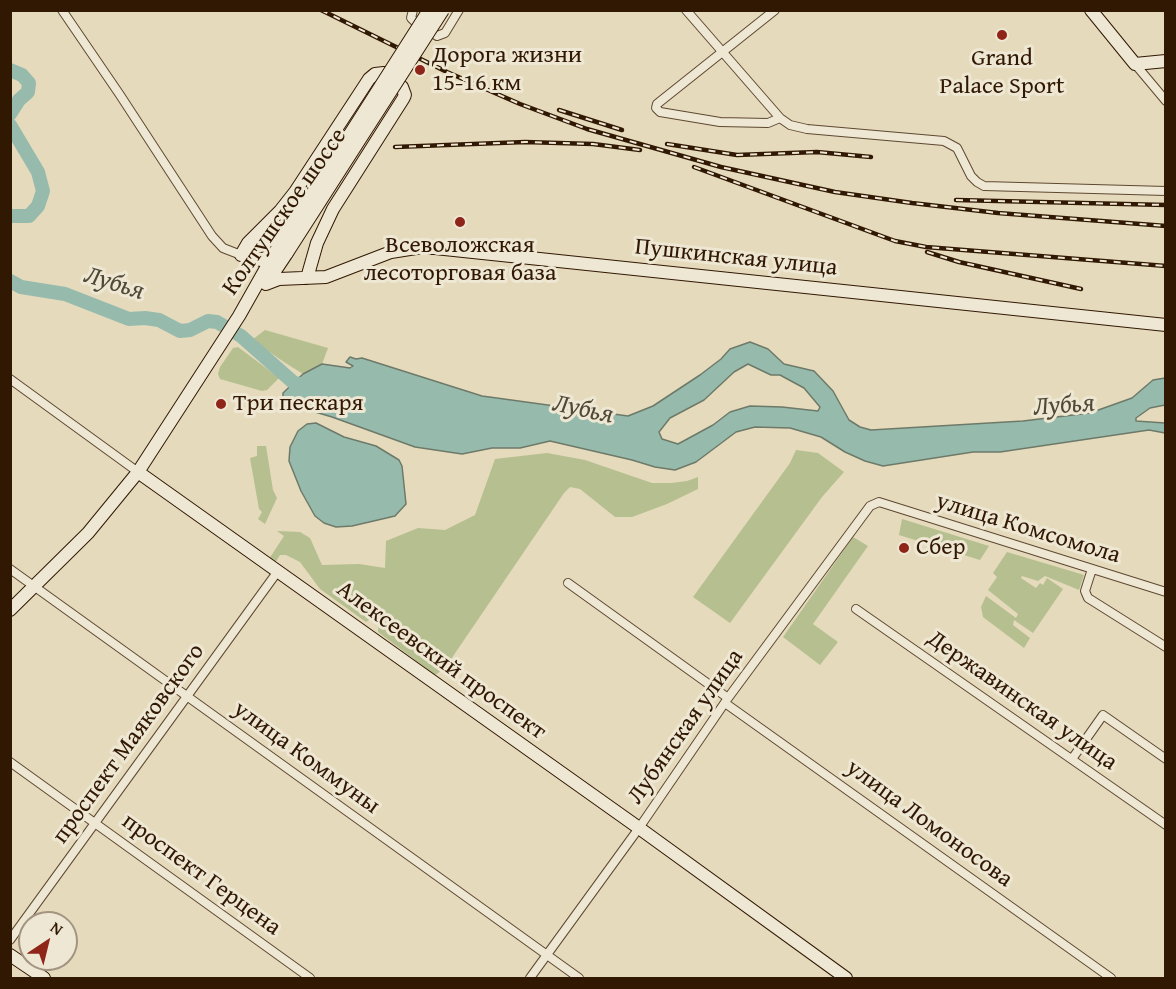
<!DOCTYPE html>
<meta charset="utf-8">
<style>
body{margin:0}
#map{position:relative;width:1176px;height:989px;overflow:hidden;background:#e5dabb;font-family:"Gentium Book Plus",serif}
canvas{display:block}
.frame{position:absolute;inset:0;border:12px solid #311803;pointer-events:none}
.north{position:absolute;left:18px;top:911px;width:60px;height:60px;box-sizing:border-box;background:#eee7d3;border:2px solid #a29480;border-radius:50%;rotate:35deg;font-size:16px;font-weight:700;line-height:24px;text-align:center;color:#311803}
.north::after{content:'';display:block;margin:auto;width:21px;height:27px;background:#8f2418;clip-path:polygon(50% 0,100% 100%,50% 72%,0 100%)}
</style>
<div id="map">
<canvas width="1176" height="989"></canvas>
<div class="frame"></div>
<div class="north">N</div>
</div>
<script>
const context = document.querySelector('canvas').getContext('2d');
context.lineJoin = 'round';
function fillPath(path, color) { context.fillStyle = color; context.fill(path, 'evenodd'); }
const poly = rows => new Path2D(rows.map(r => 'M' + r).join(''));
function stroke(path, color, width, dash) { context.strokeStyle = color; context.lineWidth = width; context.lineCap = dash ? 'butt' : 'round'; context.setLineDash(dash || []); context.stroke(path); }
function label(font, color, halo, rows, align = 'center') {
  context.font = font + ' "Gentium Book Plus",serif'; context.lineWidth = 6; context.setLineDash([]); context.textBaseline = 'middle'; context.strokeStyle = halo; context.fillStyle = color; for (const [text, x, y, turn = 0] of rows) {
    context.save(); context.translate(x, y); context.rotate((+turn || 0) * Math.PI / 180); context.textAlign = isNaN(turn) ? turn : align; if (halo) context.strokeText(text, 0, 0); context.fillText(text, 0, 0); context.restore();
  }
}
fillPath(poly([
 [265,330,328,348,322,364,303,374,284,362,252,340],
 [238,347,258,362,279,378,267,390,262,391,220,379,218,374,220,367,233,348],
 [257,446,266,446,273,490,277,498,265,524,258,519,262,512,259,509,250,458,257,456],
 [796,450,818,453,844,472,822,497,730,623,693,597,790,463],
 [547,453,585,460,652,483,671,483,687,481,698,477,698,489,667,504,632,517,615,517,580,489,570,487,564,493,445,668,435,675,378,632,379,622,374,617,366,622,320,589,300,562,286,555,280,555,275,563,269,559,284,536,277,531,300,532,310,538,322,565,359,564,385,568,386,541,418,528,445,530,475,515,495,459],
 [902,519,989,546,980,560,899,535],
 [853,537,868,546,813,624,838,642,820,665,783,637],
 [1007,552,1084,575,1079,590,1045,576,1038,581,1022,576,1021,578,1036,588,1040,583,1043,585,1047,578,1063,589,1033,633,1014,620,1013,625,1030,638,1024,648,983,617,981,607,986,596,1016,618,1018,614,988,590,997,577,993,573]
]), '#b6bf8f');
const water = poly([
 [750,342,768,349,784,364,814,371,833,391,849,420,860,427,871,430,1023,421,1090,413,1132,398,1153,380,1165,378,1165,405,1150,408,1136,418,1136,421,1165,423,1165,433,1149,430,1000,452,973,452,883,466,865,461,845,452,821,437,790,428,755,427,736,432,696,462,675,470,655,467,632,460,550,441,520,448,492,448,462,454,415,447,332,417,295,406,283,399,283,393,303,374,322,364,350,368,353,366,346,362,350,357,356,359,362,358,482,396,628,416,653,406,700,375,721,359,730,349,750,342],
 [748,364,771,375,780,375,804,388,820,407,818,411,782,407,750,406,730,412,713,425,678,444,662,439,659,432,670,418,704,400,734,372,748,364],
 [316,423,344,437,376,446,399,460,402,466,406,504,395,516,352,526,336,527,324,523,315,516,301,491,289,461,290,447,298,431,307,424,316,423]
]);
fillPath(water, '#96bbad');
stroke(water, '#6e7a69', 1.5);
stroke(poly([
 [10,70,22,75,29,83,28,92,19,100,10,114],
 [10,125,38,172,43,191,38,206,29,216,10,216],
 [10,281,21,287,65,294,129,319,145,318,159,320,180,331,190,330,208,321,217,322,241,336,294,383,311,386]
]), '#96bbad', 14);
const street = poly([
 [62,10,120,95,212,236,223,248,241,255],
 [413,10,411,18,414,21,437,36,445,33,459,10],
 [686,10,780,118],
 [775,10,657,104,656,108,660,112,720,122,768,123,780,118,790,125,807,129,944,141,957,148,971,176,977,182,984,186,1166,191],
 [1135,64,1166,101],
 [10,379,138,472],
 [10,569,579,978],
 [1092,569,1085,591,1088,598,1166,647],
 [568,583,728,698],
 [856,609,1166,825],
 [725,703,1111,978],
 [1072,759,1103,715,1166,759],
 [10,762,310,978],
 [10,940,278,571],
 [530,978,639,828,728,698,870,506,879,502,1166,592]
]);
const secondary = poly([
 [1091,10,1135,64,1166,61],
 [241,255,248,243,280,211,295,192,369,79,375,74,384,73,402,87,405,95,403,99,333,209,317,243,307,278],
 [241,255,261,260,273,254],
 [267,283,287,253],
 [266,284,279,279,326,277,391,252,416,248,435,248,1166,325],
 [138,472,639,828,846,978],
 [10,610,88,533,138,472,239,316,278,247],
 [10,955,44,978]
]);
stroke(street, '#5e4831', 10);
stroke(secondary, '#311803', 14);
stroke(street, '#eee7d3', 8);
stroke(secondary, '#eee7d3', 12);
const rail = poly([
 [321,10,447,72,520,104,587,129,721,167,835,192,912,203,998,213,1166,226],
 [559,110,622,130],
 [667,144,737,155,817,152,871,157],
 [395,147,525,142,593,144,640,150],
 [694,167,895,241,926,247,1166,266],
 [956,200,1166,205],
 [927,252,959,262,1081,289]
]);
stroke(rail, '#311803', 4.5);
stroke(rail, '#eee7d3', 2, [7]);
const secondaryBridge = poly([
 [278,247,429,10],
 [287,253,443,10]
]);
stroke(secondaryBridge, '#311803', 14, []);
stroke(secondaryBridge, '#eee7d3', 12);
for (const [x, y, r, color] of [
 [1002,35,6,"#8f2418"],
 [420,70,6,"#8f2418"],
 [460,222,6,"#8f2418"],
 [221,404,6,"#8f2418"],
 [904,548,6,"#8f2418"]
]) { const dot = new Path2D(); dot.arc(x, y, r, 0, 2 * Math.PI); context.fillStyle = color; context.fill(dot); stroke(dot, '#eee7d3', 2); }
label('24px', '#311803', '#eee7d3', [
 ["Дорога жизни",432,56],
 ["15-16 км",432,84],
 ["Grand",1002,59,"center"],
 ["Palace Sport",1002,87,"center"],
 ["Всеволожская",460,246,"center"],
 ["лесоторговая база",460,274,"center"],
 ["Три пескаря",233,404],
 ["Сбер",916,548]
], 'left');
label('24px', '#311803', '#eee7d3', [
 ["Колтушское шоссе",285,212,-55],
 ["Пушкинская улица",736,258,6],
 ["улица Комсомола",1028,529,17],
 ["Алексеевский проспект",441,661,36],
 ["Державинская улица",1022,701,35],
 ["Лубянская улица",686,727,-55],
 ["проспект Маяковского",129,744,-54],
 ["улица Коммуны",306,758,36],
 ["улица Ломоносова",929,824,36],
 ["проспект Герцена",201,875,36]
]);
label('italic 26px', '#4f4936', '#eee7d3', [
 ["Лубья",114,284,17],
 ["Лубья",1064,406,-4],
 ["Лубья",583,410,12]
]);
</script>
